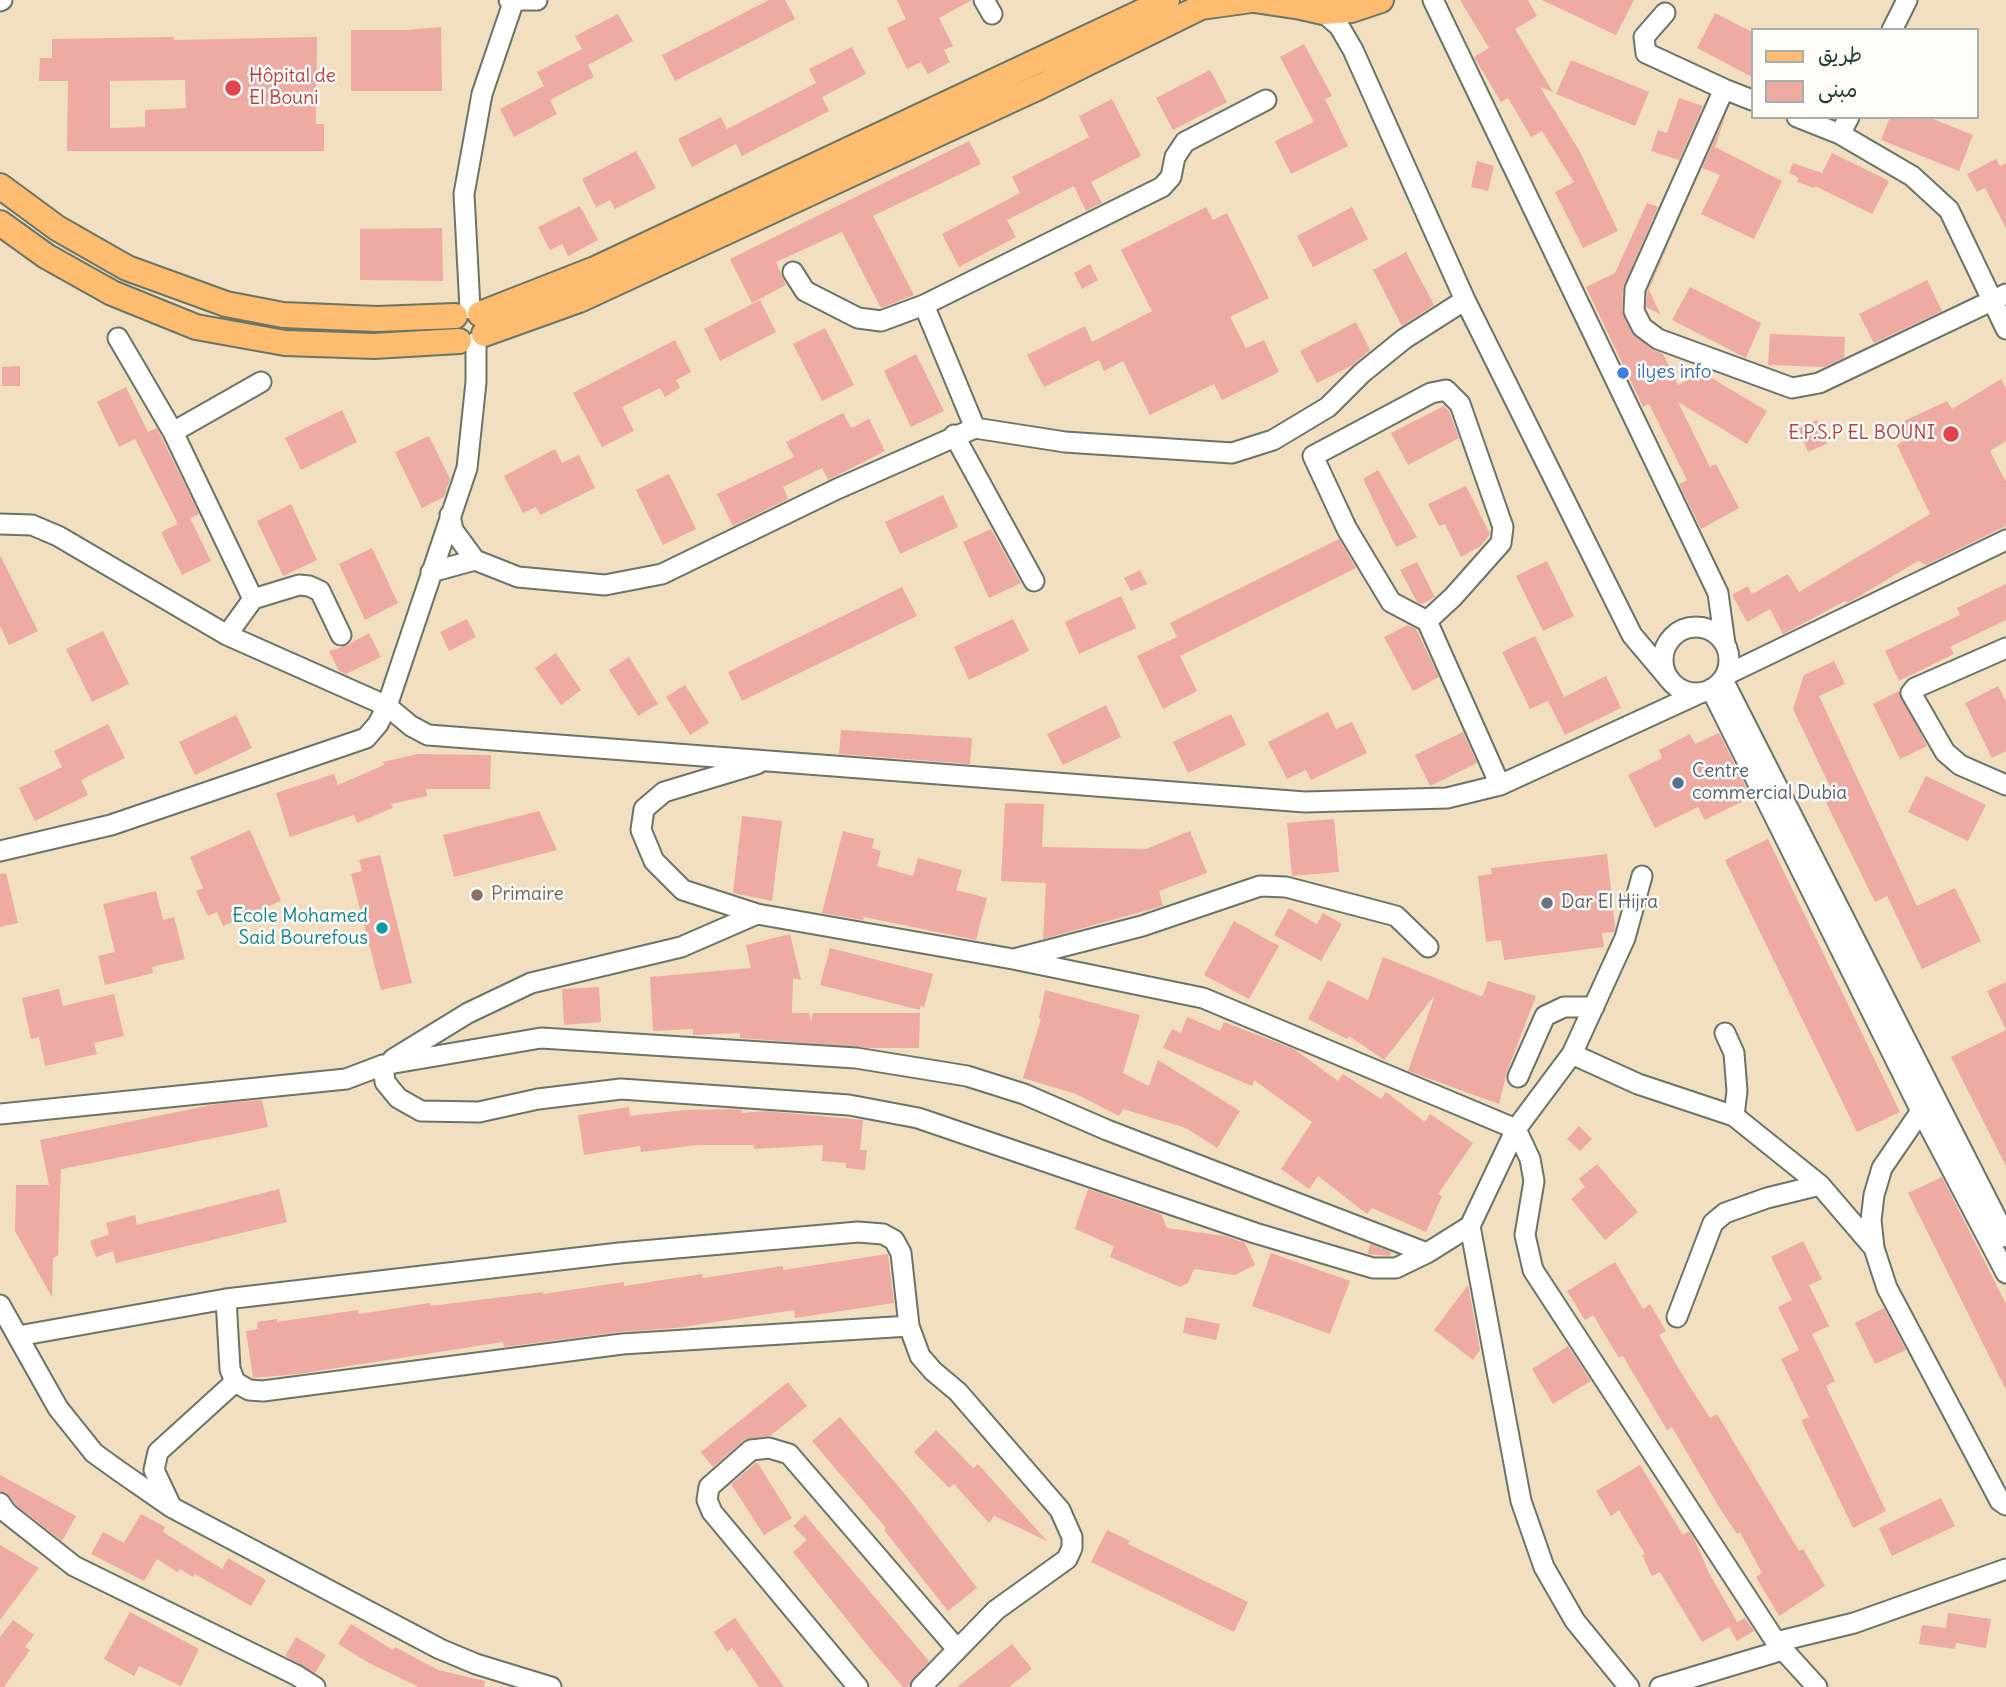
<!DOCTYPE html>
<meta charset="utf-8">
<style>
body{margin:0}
#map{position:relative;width:2006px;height:1687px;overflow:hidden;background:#f2dec1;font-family:Delius,"Playpen Sans Arabic",sans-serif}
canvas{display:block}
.legend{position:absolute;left:1751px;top:28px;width:228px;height:91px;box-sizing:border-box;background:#fdfcf7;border:2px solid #a4b0a9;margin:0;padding:9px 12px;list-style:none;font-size:21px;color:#1f3d34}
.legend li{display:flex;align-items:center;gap:14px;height:35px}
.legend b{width:35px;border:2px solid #a4b0a9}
</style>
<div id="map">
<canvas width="2006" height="1687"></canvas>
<ul class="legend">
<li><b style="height:9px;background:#fdbc6f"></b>طريق</li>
<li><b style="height:19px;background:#edaba3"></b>مبنى</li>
</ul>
</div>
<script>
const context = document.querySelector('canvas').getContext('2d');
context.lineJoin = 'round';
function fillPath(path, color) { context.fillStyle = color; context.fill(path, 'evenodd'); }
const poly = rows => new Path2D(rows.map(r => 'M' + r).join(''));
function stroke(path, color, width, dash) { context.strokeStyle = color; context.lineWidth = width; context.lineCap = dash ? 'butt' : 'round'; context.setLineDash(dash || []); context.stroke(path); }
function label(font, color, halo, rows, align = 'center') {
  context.font = font + ' Delius,sans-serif'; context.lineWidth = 5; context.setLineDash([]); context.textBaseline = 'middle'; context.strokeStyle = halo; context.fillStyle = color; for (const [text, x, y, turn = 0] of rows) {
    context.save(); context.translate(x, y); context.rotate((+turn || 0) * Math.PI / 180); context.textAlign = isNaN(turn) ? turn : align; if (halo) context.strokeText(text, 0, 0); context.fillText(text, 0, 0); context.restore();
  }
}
fillPath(poly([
 [769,0,785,0,795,19,675,81,662,55],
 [897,0,972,0,939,18,953,46,944,50,950,62,928,74,921,62,907,69,887,28,906,19],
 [1460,0,1528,0,1537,16,1515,29,1553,92,1540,87,1579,150,1618,231,1583,248,1555,192,1574,182,1542,131,1531,137,1508,98,1501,102,1474,57,1489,48],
 [1542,0,1634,0,1616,35],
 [1715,13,1752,32,1752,77,1697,48],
 [618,14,633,41,588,65,594,77,550,100,557,114,514,137,500,109,544,86,537,72,582,49,575,36],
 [441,27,442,91,351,91,351,30,406,30],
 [174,37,174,40,317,37,316,124,324,124,324,151,67,151,68,81,39,81,40,58,52,58,52,39],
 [185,80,186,108,145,110,145,127,110,128,110,81],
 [1304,44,1332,96,1325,99,1348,146,1291,174,1275,141,1314,122,1280,57],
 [852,47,866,74,822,97,829,111,742,156,736,144,692,167,678,139,721,117,727,129,816,83,809,69],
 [1571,60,1649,92,1635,126,1556,94],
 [1210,70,1227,102,1173,130,1156,98],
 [1679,98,1703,106,1679,160,1651,151,1658,130,1667,133],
 [1112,99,1141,156,1091,182,1102,203,1086,211,1074,186,1007,220,1016,237,959,267,942,234,1020,193,1012,177,1089,137,1079,116],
 [1726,114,1715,147,1782,181,1754,239,1701,214,1720,175,1702,168],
 [1890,117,1928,117,1973,135,1959,171,1881,140],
 [969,141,981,164,873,216,914,295,881,308,842,232,776,262,786,285,752,303,730,259],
 [636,151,656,188,615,209,610,200,596,207,582,179],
 [1832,153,1889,181,1872,214,1815,186,1814,188,1797,182,1799,178,1789,173,1793,163,1822,173],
 [1996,159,2000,166,2006,163,2006,228,1985,188,1977,192,1967,174],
 [1477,161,1494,166,1488,191,1471,187],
 [1647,203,1658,207,1623,288,1622,311,1631,332,1651,349,1663,354,1678,385,1703,373,1767,411,1747,444,1678,402,1710,467,1716,464,1739,508,1701,529,1679,484,1687,480,1649,404,1643,407,1586,287,1615,273],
 [580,206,598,240,568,256,562,244,550,250,538,227],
 [1206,207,1213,220,1227,213,1269,298,1230,317,1246,348,1264,340,1279,372,1222,400,1214,384,1150,415,1123,361,1104,371,1099,360,1044,387,1027,355,1085,326,1092,342,1152,311,1121,250],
 [1352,207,1368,239,1313,267,1297,236],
 [1680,217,1649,290,1660,314,1646,307,1647,292],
 [442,228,443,281,360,280,360,229],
 [1406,252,1434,305,1402,326,1373,270],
 [1090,264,1098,280,1082,289,1074,273],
 [1927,280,1942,311,1874,343,1859,314],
 [1690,287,1761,323,1746,358,1672,320],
 [760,300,776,332,720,361,704,329],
 [1356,322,1370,350,1353,365,1317,383,1300,351],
 [825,328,854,385,822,401,793,344],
 [1770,334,1845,337,1844,358,1824,367,1768,365],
 [675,340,691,372,676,380,680,388,665,397,660,388,622,407,634,431,602,447,573,393],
 [916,354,944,411,911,427,884,371],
 [20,366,20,386,2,386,2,367],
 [2001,379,2006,388,2006,441,1990,451,2006,482,2006,526,1926,565,1918,561,1853,600,1847,603,1845,601,1783,634,1770,609,1747,622,1732,595,1748,586,1752,594,1788,574,1799,592,1930,514,1897,445,1907,439,1898,424,1947,401,1952,409],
 [126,387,148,432,157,428,162,438,199,514,190,518,211,561,182,575,161,532,178,524,135,439,119,447,97,402],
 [1444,406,1449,411,1459,438,1408,465,1391,433],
 [342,410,357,442,301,470,285,438],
 [843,413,851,428,869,419,885,451,828,480,822,468,783,487,788,499,733,526,717,494,794,457,786,442],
 [1817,420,1827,444,1808,452,1798,428],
 [429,436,450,479,444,497,422,508,395,452],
 [555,449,562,463,579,455,595,488,540,515,536,507,523,513,504,476],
 [1378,470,1417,537,1396,547,1363,479],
 [669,474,696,529,663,545,636,490],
 [1466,486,1490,534,1481,546,1461,557,1445,524,1439,526,1428,504],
 [943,495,958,527,900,554,885,522],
 [291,504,317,560,283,576,257,521],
 [991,529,1021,583,989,598,963,542],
 [1339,539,1356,568,1180,656,1197,691,1163,709,1137,656,1177,637,1170,623],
 [372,548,398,603,365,620,339,564],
 [0,555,38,631,9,645,0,626],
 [1547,561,1574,616,1543,631,1516,576],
 [1417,562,1435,597,1422,604,1417,602,1400,570],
 [1140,570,1147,584,1131,591,1124,578],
 [2006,584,2006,620,1950,647,1954,654,1899,681,1885,651,1960,615,1957,608],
 [902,587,917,616,742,701,728,672],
 [1121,596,1136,628,1079,654,1065,622],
 [467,619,476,637,449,651,440,632],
 [1013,619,1029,651,969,680,954,647],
 [1408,625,1416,629,1439,677,1413,691,1384,637],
 [103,631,129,684,92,702,66,649],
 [369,633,381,657,346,674,339,671,329,651,346,646],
 [1535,636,1564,697,1606,676,1621,708,1565,735,1548,701,1530,709,1502,652],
 [556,653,581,690,561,705,535,668],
 [629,657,658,704,638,716,609,670],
 [1834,661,1845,684,1819,696,1917,906,1955,888,1981,941,1922,969,1887,896,1875,902,1825,800,1834,795,1793,709,1804,675],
 [685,685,709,723,690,735,666,697],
 [1998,686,2006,702,2006,751,1992,758,1965,703],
 [1899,691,1927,746,1900,759,1873,704],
 [1106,705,1121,737,1063,765,1047,734],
 [1328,712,1336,729,1352,722,1367,753,1311,780,1306,770,1287,779,1268,742],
 [1231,714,1246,745,1188,773,1173,742],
 [236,715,252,748,195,775,179,742],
 [108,724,125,758,81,780,88,795,35,821,19,788,62,767,54,751],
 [841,730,972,738,970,764,839,754],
 [1463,732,1477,763,1430,786,1415,755],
 [1719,733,1751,797,1705,820,1698,807,1655,828,1628,775,1662,758,1659,750,1690,734,1695,744],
 [418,754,491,755,490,789,426,789,427,796,391,804,393,808,357,823,354,815,290,837,276,793,334,774,338,785,384,765,383,762],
 [1926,776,1986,805,1968,841,1908,812],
 [1005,803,1044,804,1042,847,1146,849,1190,831,1207,873,1159,891,1163,906,1043,939,1046,883,1001,881],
 [539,811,557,850,454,877,443,835],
 [742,816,782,821,772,901,733,893],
 [1334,819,1339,872,1292,876,1287,823],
 [250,830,281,901,223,926,217,912,208,916,196,891,203,888,190,857],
 [843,831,874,839,872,848,881,851,877,866,913,876,918,858,962,870,956,890,987,898,976,940,864,917,863,920,822,913],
 [1768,839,1900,1112,1857,1132,1725,860],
 [1607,854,1615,927,1614,932,1602,933,1604,947,1504,960,1501,940,1486,942,1478,876,1492,874,1491,868],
 [380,855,412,983,381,990,351,874,362,871,359,860],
 [6,873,18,923,0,927,0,874],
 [156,891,163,920,174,917,185,959,152,967,153,973,105,985,98,956,115,952,103,904],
 [1289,908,1317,924,1323,913,1342,924,1321,961,1274,935],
 [1234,921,1279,946,1249,999,1204,975],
 [790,934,801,980,793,978,792,1013,809,1013,811,1021,813,1013,920,1013,919,1048,870,1048,740,1038,740,1033,693,1035,693,1029,653,1031,650,977,751,968,746,945],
 [830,948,933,974,924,1007,920,1006,920,1010,820,985],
 [1383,957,1480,996,1483,995,1488,981,1536,996,1507,1072,1499,1104,1408,1071,1435,995,1384,1060,1349,1036,1347,1039,1308,1019,1328,980,1368,1000],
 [2006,982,2006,1166,1951,1057,2006,1030,1987,991],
 [599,987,601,1022,564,1025,562,989],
 [59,989,63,1006,114,994,124,1036,94,1043,97,1054,45,1066,39,1037,31,1039,22,998],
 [1045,990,1140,1015,1123,1073,1149,1086,1158,1060,1240,1111,1217,1148,1186,1128,1123,1109,1119,1116,1076,1094,1023,1078,1041,1019,1039,1018],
 [1187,1017,1220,1031,1224,1022,1294,1049,1338,1081,1343,1074,1381,1099,1386,1092,1425,1122,1430,1114,1473,1143,1438,1194,1442,1196,1426,1232,1372,1208,1367,1214,1318,1176,1309,1189,1281,1169,1312,1122,1254,1080,1252,1086,1163,1048,1172,1029,1181,1033],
 [262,1100,268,1127,62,1169,61,1166,58,1255,53,1258,52,1297,15,1231,16,1185,49,1185,40,1140,216,1104],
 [629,1107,630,1116,686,1110,731,1109,742,1110,742,1113,766,1111,863,1120,860,1150,867,1150,865,1170,846,1168,846,1163,822,1161,823,1145,754,1149,754,1145,698,1145,641,1152,640,1146,584,1155,578,1115],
 [1579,1126,1592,1139,1580,1151,1567,1139],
 [1597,1164,1638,1212,1605,1240,1571,1199,1585,1187,1579,1179],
 [1942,1177,2006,1304,2006,1390,1908,1193],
 [279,1189,287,1222,116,1263,113,1251,96,1257,90,1241,109,1234,106,1223,135,1215,137,1225],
 [1088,1189,1161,1214,1167,1228,1225,1236,1245,1243,1255,1265,1235,1275,1194,1269,1188,1283,1180,1287,1110,1257,1114,1246,1075,1229],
 [1803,1241,1822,1279,1809,1285,1829,1326,1812,1334,1835,1381,1826,1386,1886,1511,1853,1528,1801,1420,1809,1417,1781,1359,1799,1350,1778,1307,1792,1300,1771,1257],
 [1370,1244,1391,1252,1390,1256,1368,1254],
 [1271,1253,1350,1281,1330,1334,1252,1306],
 [888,1254,894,1303,795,1318,794,1310,676,1328,620,1332,504,1347,503,1342,298,1374,253,1378,246,1331,258,1329,257,1322,277,1319,277,1322,358,1310,359,1314,430,1303,430,1306,543,1292,543,1294,624,1282,624,1286,702,1274,703,1278,783,1266,783,1270],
 [1615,1262,1643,1309,1650,1304,1666,1331,1659,1335,1685,1379,1710,1418,1717,1414,1799,1551,1803,1549,1825,1586,1779,1616,1756,1577,1762,1573,1740,1532,1737,1534,1719,1507,1672,1427,1667,1430,1623,1356,1619,1358,1593,1315,1585,1320,1567,1291],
 [1468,1285,1480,1350,1473,1360,1434,1330],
 [1884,1308,1906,1350,1875,1364,1855,1323],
 [1186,1317,1220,1324,1216,1340,1183,1333],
 [1568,1346,1591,1381,1553,1404,1532,1369],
 [788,1382,807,1406,770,1436,744,1440,713,1467,701,1452],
 [840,1417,908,1498,977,1588,948,1611,884,1530,886,1528,812,1441],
 [936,1430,973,1468,978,1464,1047,1541,994,1516,989,1523,954,1484,949,1488,914,1452],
 [757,1462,792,1518,764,1535,731,1484],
 [1640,1465,1683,1535,1689,1531,1694,1539,1709,1573,1737,1622,1745,1618,1754,1631,1737,1641,1729,1627,1702,1642,1660,1572,1652,1576,1642,1555,1645,1554,1619,1510,1611,1516,1596,1491],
 [0,1475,76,1516,62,1541,16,1505,6,1492,0,1491],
 [1941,1498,1955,1526,1892,1556,1879,1528],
 [141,1514,165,1527,163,1532,222,1569,228,1558,266,1580,251,1606,195,1574,193,1577,180,1569,177,1572,157,1559,144,1581,91,1554,103,1532,124,1543],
 [805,1515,929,1661,907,1687,903,1687,872,1651,793,1552,807,1540,793,1526],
 [1107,1530,1130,1541,1128,1544,1248,1602,1234,1632,1091,1562],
 [0,1545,39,1568,0,1620],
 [130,1612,199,1649,181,1686,139,1666,134,1676,104,1659],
 [1948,1613,1991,1619,1986,1648,1956,1643,1955,1649,1919,1644,1922,1625,1946,1628],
 [735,1618,784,1687,759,1687,732,1648,727,1652,714,1632],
 [13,1620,34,1635,25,1647,30,1650,4,1687,0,1687,0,1637],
 [351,1624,393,1650,395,1647,438,1670,485,1681,484,1687,419,1687,369,1663,338,1644],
 [296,1637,326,1655,315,1673,285,1656],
 [1012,1644,1032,1669,1009,1687,957,1687]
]), '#edaba3');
const minor = poly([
 [509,0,537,0],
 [984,0,992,14],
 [1433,0,1718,593,1725,644],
 [0,1,2,0],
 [1323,12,1339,26,1353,50,1465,300,1632,635,1670,680],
 [1665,13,1644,37,1646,53,1724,89],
 [1892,30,1907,0],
 [1752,100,1724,89,1635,289,1634,311,1642,327,1658,339,1792,388,1819,383,2006,294],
 [1797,117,1840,134,1912,176,1949,210,2006,329],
 [1840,134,1849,117],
 [793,272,805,291,858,318,881,321,924,305],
 [470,309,464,194,482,94,514,0],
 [118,338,173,432,253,599,227,635],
 [476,342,476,382,467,468,387,706,411,726,428,735,1305,802,1447,798,1500,785,1700,693],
 [975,428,924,305,1162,187,1171,177,1175,157,1185,142,1266,100],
 [173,432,261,382],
 [954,435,1034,581],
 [450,515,453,530,475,560,518,577,605,585,662,574,837,489,975,428,1065,442,1232,453,1273,440,1328,407,1362,373,1404,339,1465,300],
 [0,524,32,525,58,536,227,635,387,706,378,724,366,738,111,825,0,851],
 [431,572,475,560],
 [253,599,299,585,309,586,320,591,341,635],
 [1427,621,1453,597,1501,543,1503,527,1460,404,1446,390,1431,393,1313,456,1347,529,1391,602,1427,621,1500,785],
 '1663 660a33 33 0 1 1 66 0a33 33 0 1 1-66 0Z',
 [2006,648,1915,688,1911,693,1945,752,1960,765,2006,785],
 [1726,675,2006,540],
 [1723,680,2006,1237],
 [1711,689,1921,1111,2006,1273],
 [757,914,683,890,654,861,641,830,644,809,664,792,757,764],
 [1018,958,1142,926,1260,886,1286,887,1396,916,1428,947],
 [1725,1033,1734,1053,1737,1091,1734,1116],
 [1572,1054,1625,938,1642,876],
 [393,1059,468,1013,531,983,681,947,757,914,1013,959,1203,998,1516,1129,1530,1159,1534,1181,1525,1235,1533,1270,1776,1642,1854,1623,2006,1569],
 [1518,1077,1545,1016,1564,1007,1594,1007],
 [1921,1111,1882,1168,1874,1195,1871,1220,1874,1248,1887,1288,2000,1501,2006,1505],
 [0,1114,346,1079,383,1065,541,1038,856,1058,967,1076,1024,1094,1107,1130,1427,1253,1396,1268,1373,1268,1255,1233,918,1118,849,1105,621,1089,538,1099,479,1112,421,1111,398,1098,385,1082,383,1065],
 [1470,1226,1521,1501,1544,1567,1575,1621,1629,1687],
 [1427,1253,1470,1226,1516,1129,1572,1054,1638,1084,1734,1116,1820,1185,1874,1248],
 [226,1299,230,1369,235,1382,249,1390,263,1391,622,1344,909,1326],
 [0,1305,58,1408,94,1453,119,1471,171,1507,440,1649,476,1664,551,1687],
 [1677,1317,1713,1223,1725,1213,1767,1198,1820,1185],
 [18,1336,226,1299,619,1253,858,1232,883,1234,894,1240,901,1253,909,1326,920,1356,933,1371,958,1392,1060,1510,1072,1537,1072,1548,1067,1559,996,1610,921,1687],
 [0,1503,7,1513,74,1566,296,1675,315,1687],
 [171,1506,154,1470,158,1452,235,1382],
 [1776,1642,1817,1687],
 [858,1687,712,1512,707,1500,709,1487,751,1450,769,1448,789,1454,957,1649],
 [1660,1687,1783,1650]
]);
const major = poly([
 [1254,0,1301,7],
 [1296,0,1301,7,1323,12,1351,10,1381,0],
 [0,186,57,228,127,268,226,304,283,315,377,319,455,316],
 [0,223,46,256,112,293,196,327,285,343,374,346,459,341],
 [480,314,595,269,1167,0],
 [484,334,579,300,1041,86,1201,7,1251,0]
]);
stroke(minor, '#697565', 23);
stroke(major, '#697565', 28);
stroke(minor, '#fff', 19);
stroke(major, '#fdbc6f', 24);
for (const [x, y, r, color] of [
 [233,88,9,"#e0444e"],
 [1623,373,7,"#3f7fe0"],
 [1951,434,9,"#e0444e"],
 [1678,783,7,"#5c6f8a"],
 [477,895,7,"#8d6e63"],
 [1547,903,7,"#6b7280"],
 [382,928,7,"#0f9aa8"]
]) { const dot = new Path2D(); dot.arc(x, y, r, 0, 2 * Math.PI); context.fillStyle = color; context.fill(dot); stroke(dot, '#fdfcf7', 2.5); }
label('19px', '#be3a42', '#fdfcf7', [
 ["Hôpital de",249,77],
 ["El Bouni",249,99],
 ["E.P.S.P EL BOUNI",1935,434,"right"]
], 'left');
label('19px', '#366cbe', '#fdfcf7', [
 ["ilyes info",1637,373]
], 'left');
label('19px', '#4e5e75', '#fdfcf7', [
 ["Centre",1692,772],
 ["commercial Dubia",1692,794]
], 'left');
label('19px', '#785e54', '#fdfcf7', [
 ["Primaire",491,895]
], 'left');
label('19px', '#5b616d', '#fdfcf7', [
 ["Dar El Hijra",1561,903]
], 'left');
label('19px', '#0d838f', '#fdfcf7', [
 ["Ecole Mohamed",368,917],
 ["Said Bourefous",368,939]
], 'right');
</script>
